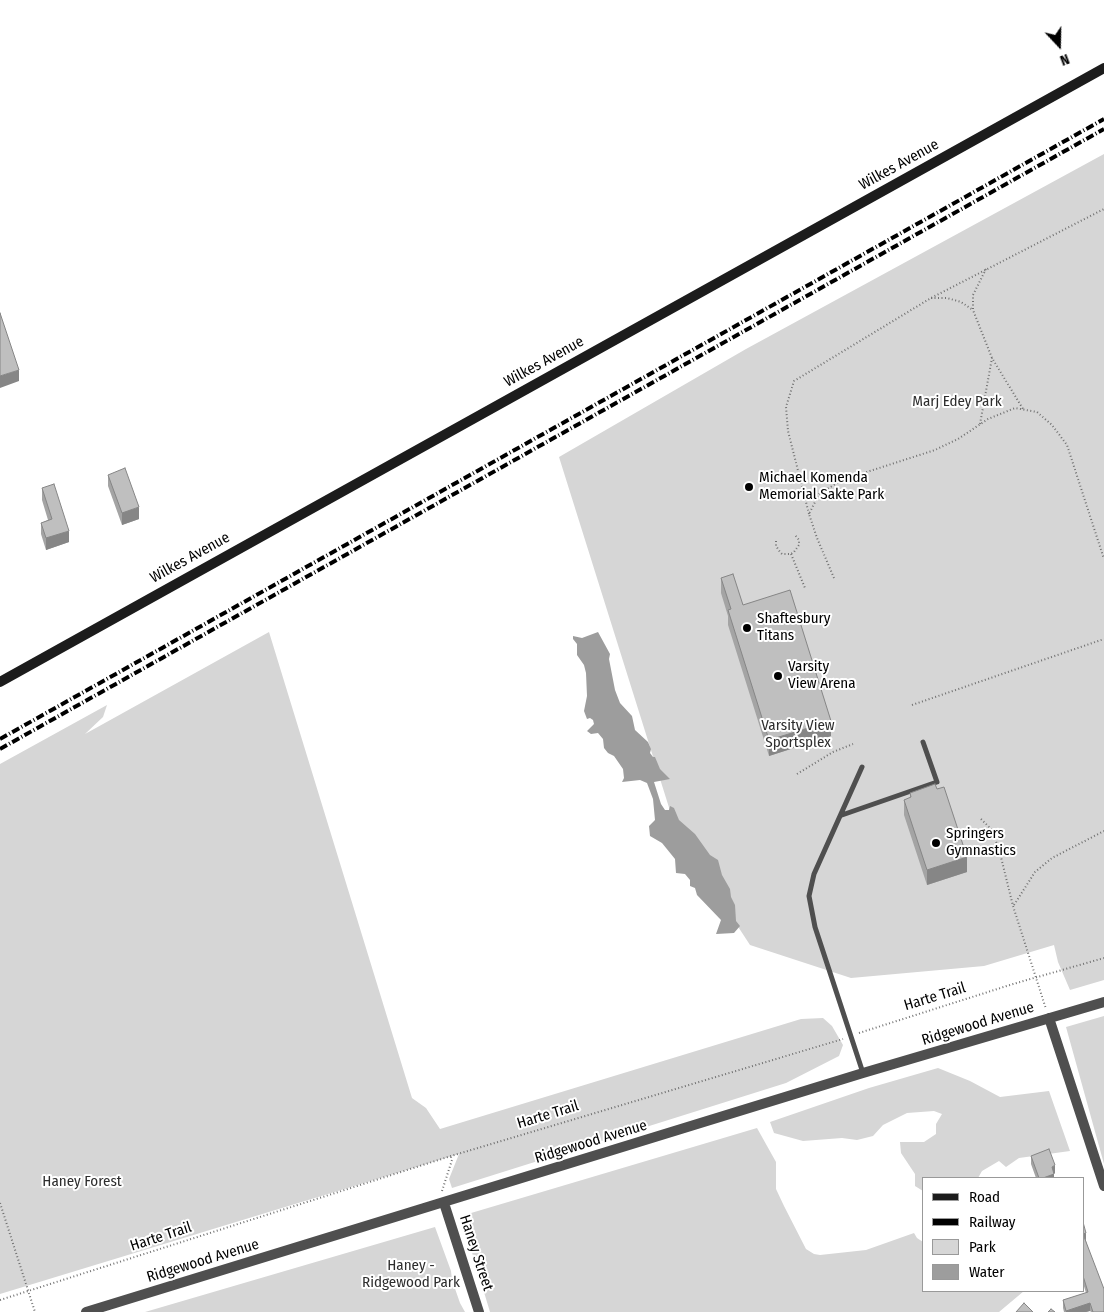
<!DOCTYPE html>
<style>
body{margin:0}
#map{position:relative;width:1104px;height:1312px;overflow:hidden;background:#fff;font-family:"Fira Sans Condensed",sans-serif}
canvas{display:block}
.legend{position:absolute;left:922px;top:1177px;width:162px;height:115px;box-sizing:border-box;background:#fff;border:1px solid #999;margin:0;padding:6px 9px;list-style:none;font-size:15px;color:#000}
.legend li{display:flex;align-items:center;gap:10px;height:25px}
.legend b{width:25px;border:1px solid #999}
.north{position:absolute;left:1034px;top:20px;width:50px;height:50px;-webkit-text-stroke:4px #fff;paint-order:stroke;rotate:159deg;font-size:14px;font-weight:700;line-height:20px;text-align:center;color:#000}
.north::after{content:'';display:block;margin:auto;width:18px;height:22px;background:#000;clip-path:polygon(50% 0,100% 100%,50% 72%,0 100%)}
</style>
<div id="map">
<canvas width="1104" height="1312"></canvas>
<ul class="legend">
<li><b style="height:6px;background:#1c1c1c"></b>Road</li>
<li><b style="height:6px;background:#000"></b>Railway</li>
<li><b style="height:14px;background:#d6d6d6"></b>Park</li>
<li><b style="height:14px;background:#9d9d9d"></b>Water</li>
</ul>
<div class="north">N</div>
</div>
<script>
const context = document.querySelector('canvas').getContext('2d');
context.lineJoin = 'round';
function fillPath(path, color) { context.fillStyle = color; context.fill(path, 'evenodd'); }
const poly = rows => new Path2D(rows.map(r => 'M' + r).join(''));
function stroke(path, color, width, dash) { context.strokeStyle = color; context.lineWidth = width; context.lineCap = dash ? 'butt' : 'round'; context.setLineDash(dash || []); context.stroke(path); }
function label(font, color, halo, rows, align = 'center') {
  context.font = font + ' "Fira Sans Condensed",sans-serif'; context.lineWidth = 4; context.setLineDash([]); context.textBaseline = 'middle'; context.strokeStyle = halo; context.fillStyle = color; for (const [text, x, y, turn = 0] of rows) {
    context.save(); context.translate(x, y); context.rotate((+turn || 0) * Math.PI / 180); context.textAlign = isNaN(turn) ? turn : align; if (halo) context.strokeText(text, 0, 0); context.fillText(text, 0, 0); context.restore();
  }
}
fillPath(poly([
 [1104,154,1104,980,1070,990,1058,962,1054,945,984,966,851,978,750,945,677,833,559,457,746,349],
 [269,632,412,1098,426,1108,440,1129,801,1019,823,1018,832,1026,843,1045,839,1056,786,1083,452,1188,449,1179,459,1154,0,1294,0,764,107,705,103,717,85,734],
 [1104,1016,1104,1164,1066,1027],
 [938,1068,970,1081,1000,1097,1049,1091,1070,1151,1019,1158,1006,1167,999,1161,982,1171,978,1178,923,1178,923,1191,915,1186,915,1174,901,1153,900,1142,924,1142,936,1134,936,1124,942,1114,934,1111,907,1113,883,1125,873,1136,857,1140,842,1138,803,1141,774,1133,770,1122,869,1088],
 [757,1128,776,1162,776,1189,784,1206,806,1249,814,1254,820,1255,866,1250,914,1233,917,1238,923,1242,923,1291,1024,1291,999,1312,490,1312,461,1216],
 [435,1227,451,1271,452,1280,460,1303,465,1312,145,1312]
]), '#d6d6d6');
fillPath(poly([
 [598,632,610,654,609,659,615,690,620,703,632,716,635,730,648,742,651,749,650,753,653,757,655,757,660,769,670,779,654,782,661,804,665,810,669,810,670,806,674,808,679,820,695,834,710,855,718,860,722,875,730,889,731,897,735,905,736,921,740,926,734,933,716,934,721,920,697,895,695,888,690,886,690,880,685,874,676,873,675,859,662,843,650,836,649,826,655,820,653,799,647,783,640,780,622,782,624,778,623,769,614,756,608,753,604,748,603,739,598,733,591,734,587,731,594,724,593,720,590,718,587,719,584,711,587,696,586,673,584,665,577,655,577,644,573,639,573,636,582,638]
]), '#9d9d9d');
stroke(poly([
 [986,269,973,295,973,310,992,358,1023,409],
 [931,298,947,298,961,302,973,310],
 [980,424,992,358],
 [809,514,788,431,786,407,794,381,931,298,1104,209],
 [776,541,776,546,780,552,782,554,791,554,794,552,799,545,799,540,795,535],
 [791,554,805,588],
 [834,578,817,538,809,514,819,494,842,480,935,450,958,439,988,419,1015,408,1037,412,1052,425,1067,445,1104,559],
 [912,705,1104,639],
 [797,774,833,752,853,744],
 [981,819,991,829,999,849,1013,906,1046,1009],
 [1014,905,1035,872,1052,858,1104,831],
 [859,1033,1013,984,1104,958],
 [442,1191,452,1160,451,1157],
 [0,1203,35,1312],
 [0,1300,451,1156,843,1039]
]), '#717171', 2, [1, 2.5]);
stroke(poly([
 [862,767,814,874,809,896,815,927,863,1073],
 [842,815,937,782,923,742]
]), '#4f4f4f', 5);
stroke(poly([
 [1049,1018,1104,1186],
 [444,1203,479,1312],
 [86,1312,863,1073,1104,1002]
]), '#4f4f4f', 10);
stroke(poly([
 [0,682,1104,68]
]), '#1c1c1c', 10);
stroke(poly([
 [0,739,1104,119],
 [0,749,1104,129]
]), '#000', 4, [8, 2.5, 1, 2.5]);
fillPath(poly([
 [108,475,139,519,122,525,108,486],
 [42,488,69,542,46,550,41,534,41,523,48,520,42,500],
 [721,578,743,605,831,736,769,756,728,625,728,616,721,593],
 [937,789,967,872,927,885,904,815,904,800,910,798,910,793],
 [1031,1156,1055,1173,1054,1174,1054,1178,1036,1178,1031,1164],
 [1083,1222,1086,1241,1104,1312,1091,1312,1090,1311,1086,1312,1064,1312,1063,1308,1063,1300,1086,1293,1083,1283]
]), '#a4a4a4');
fillPath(poly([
 [19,370,19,381,0,388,0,376],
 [139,507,139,519,122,525,122,513],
 [69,531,69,542,46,550,46,538],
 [831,721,831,736,769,756,769,740],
 [967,857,967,872,927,885,927,870],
 [1055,1165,1055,1173,1052,1174,1052,1167],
 [1054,1174,1054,1178,1043,1178],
 [1086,1233,1086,1241,1083,1234],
 [1090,1303,1090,1311,1086,1312,1066,1312,1066,1311]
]), '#868686');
const building = poly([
 [0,313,19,370,0,376,0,313],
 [125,468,139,507,122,513,108,475,125,468],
 [54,484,69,531,46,538,41,523,52,519,42,488,54,484],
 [733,574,743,605,790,590,831,721,769,740,728,610,731,609,721,578,733,574],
 [935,784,937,789,944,787,967,857,927,870,904,800,911,797,910,793,935,784],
 [1049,1149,1055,1165,1052,1167,1054,1174,1043,1178,1039,1178,1031,1156,1049,1149],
 [1083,1222,1086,1233,1083,1234,1104,1289,1104,1312,1093,1312,1090,1303,1066,1311,1063,1300,1088,1292,1083,1276,1083,1222],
 [1024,1303,1033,1312,1016,1312,1024,1303],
 [1051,1309,1055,1312,1048,1312,1051,1309]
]);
fillPath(building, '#bfbfbf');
stroke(building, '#868686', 1);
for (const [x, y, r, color] of [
 [749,487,5,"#000"],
 [747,628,5,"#000"],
 [778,676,5,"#000"],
 [936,843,5,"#000"]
]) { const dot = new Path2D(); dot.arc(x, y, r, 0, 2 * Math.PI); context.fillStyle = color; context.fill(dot); stroke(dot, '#fff', 2); }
label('15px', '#000', '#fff', [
 ["Wilkes Avenue",899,165,-29],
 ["Wilkes Avenue",544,362,-29],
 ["Wilkes Avenue",190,558,-29],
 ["Harte Trail",935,997,-17],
 ["Ridgewood Avenue",978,1024,-17],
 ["Harte Trail",548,1115,-17],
 ["Ridgewood Avenue",591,1142,-17],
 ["Harte Trail",161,1237,-18],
 ["Haney Street",476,1253,72],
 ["Ridgewood Avenue",203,1261,-17]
]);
label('15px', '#2d2d2d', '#fff', [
 ["Marj Edey Park",957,402],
 ["Varsity View",798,726],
 ["Sportsplex",798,743],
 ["Haney Forest",82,1182],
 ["Haney -",411,1266],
 ["Ridgewood Park",411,1283]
]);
label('15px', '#000', '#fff', [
 ["Michael Komenda",759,478],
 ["Memorial Sakte Park",759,495],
 ["Shaftesbury",757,619],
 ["Titans",757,636],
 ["Varsity",788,667],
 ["View Arena",788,684],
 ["Springers",946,834],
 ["Gymnastics",946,851]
], 'left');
</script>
